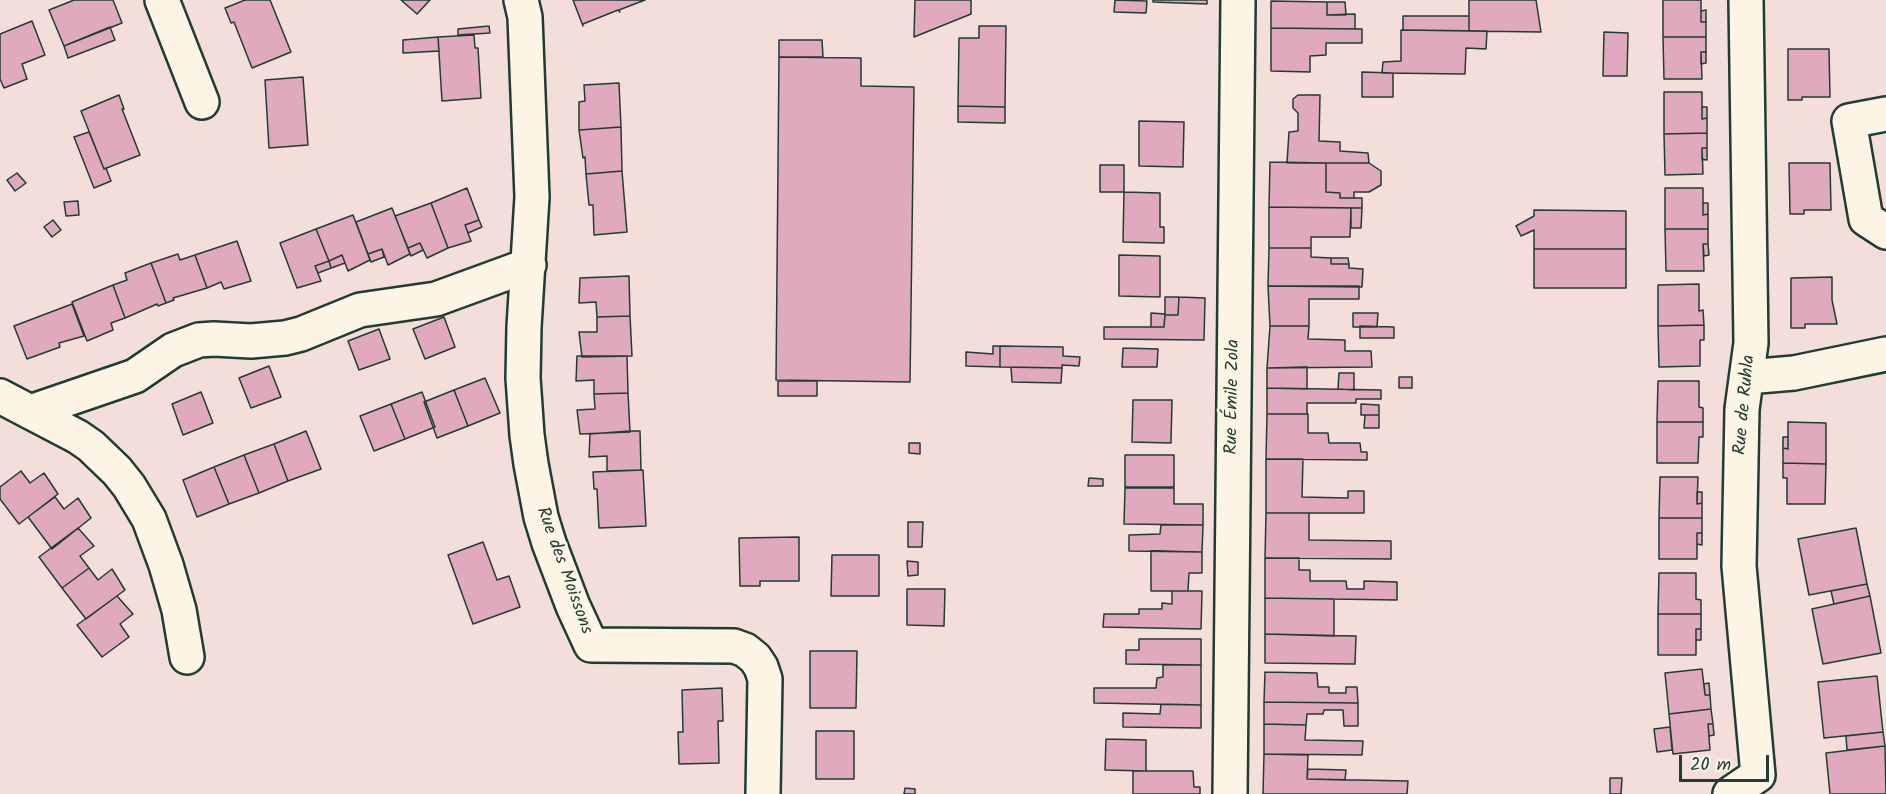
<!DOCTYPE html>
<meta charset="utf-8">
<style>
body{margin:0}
#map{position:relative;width:1886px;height:794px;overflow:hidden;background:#f4ded9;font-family:Kalam,sans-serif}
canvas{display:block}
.scale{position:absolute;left:1679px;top:755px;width:90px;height:27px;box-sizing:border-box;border:3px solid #1f3d34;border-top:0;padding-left:8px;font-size:18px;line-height:21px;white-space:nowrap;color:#1f3d34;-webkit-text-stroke:4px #fcf5e5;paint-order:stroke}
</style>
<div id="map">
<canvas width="1886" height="794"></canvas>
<div class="scale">20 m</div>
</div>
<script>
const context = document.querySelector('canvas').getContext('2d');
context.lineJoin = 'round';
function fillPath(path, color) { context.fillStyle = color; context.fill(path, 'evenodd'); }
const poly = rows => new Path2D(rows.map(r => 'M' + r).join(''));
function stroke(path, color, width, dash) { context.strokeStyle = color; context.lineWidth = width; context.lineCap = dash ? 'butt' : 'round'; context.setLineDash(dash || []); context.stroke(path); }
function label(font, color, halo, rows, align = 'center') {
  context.font = font + ' Kalam,sans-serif'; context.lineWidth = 5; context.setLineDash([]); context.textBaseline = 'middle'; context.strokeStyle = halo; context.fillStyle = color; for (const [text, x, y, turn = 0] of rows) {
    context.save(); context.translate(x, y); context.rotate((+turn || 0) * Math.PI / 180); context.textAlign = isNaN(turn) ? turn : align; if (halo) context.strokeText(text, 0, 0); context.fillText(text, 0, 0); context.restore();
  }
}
const building = poly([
 [74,0,113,0,122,23,64,46,49,10,74,0],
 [245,0,270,0,291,52,252,68,234,22,231,23,225,8,245,0],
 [401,0,430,0,417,14,401,0],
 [573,0,645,0,619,10,620,12,618,10,583,24,583,26,573,0],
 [915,0,971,0,971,14,914,37,915,0],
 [1115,0,1147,1,1146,13,1114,12,1115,0],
 [1153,0,1207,0,1207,4,1153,2,1153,0],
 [1469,0,1536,0,1541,32,1469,31,1469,0],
 [1663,0,1701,0,1701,22,1706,22,1706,37,1663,37,1663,0],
 [1271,1,1327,2,1327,15,1355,14,1355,29,1271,28,1271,1],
 [1327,2,1345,2,1346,15,1327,15,1327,2],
 [1706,10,1706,22,1701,22,1701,11,1706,10],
 [1403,16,1469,16,1469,31,1403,30,1403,16],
 [32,21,45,55,22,64,27,79,4,88,0,79,0,34,32,21],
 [489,26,490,33,458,35,458,29,489,26],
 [979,26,1006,26,1005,107,958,106,959,38,979,38,979,26],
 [110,27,115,40,68,58,64,46,110,27],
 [1271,28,1362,29,1362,43,1326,43,1326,55,1310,56,1310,72,1271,71,1271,28],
 [1401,30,1487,31,1486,49,1466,48,1465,74,1382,73,1383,62,1401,61,1401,30],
 [1604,32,1628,33,1627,76,1603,76,1604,32],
 [474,35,475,48,478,48,481,98,442,101,438,37,474,35],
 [438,37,439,51,403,53,403,40,438,37],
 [1663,37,1706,37,1706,52,1701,52,1702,79,1664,79,1663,37],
 [779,40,822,40,823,57,779,57,779,40],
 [1788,49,1829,49,1830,97,1802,97,1802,100,1788,100,1788,49],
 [1701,52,1706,52,1706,63,1701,64,1701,52],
 [779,57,861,58,861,86,914,87,910,382,776,380,779,57],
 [1362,72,1393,73,1393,97,1362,97,1362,72],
 [303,77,308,145,269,148,265,80,303,77],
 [619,83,621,127,579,130,579,102,585,101,584,85,619,83],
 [1664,92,1702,92,1702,119,1707,118,1707,133,1664,134,1664,92],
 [119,95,124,109,122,109,140,155,104,169,81,111,119,95],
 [1298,95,1320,95,1319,141,1340,142,1340,151,1368,153,1369,163,1287,163,1289,132,1298,131,1298,113,1293,108,1293,99,1298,95],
 [958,106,1005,107,1005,123,958,122,958,106],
 [1702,107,1707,107,1707,118,1702,119,1702,107],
 [1139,121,1184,122,1183,167,1139,166,1139,121],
 [621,127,622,171,586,174,585,157,583,158,579,130,621,127],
 [89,132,104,169,106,168,111,181,94,188,74,137,89,132],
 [1707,133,1707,148,1702,148,1703,174,1665,175,1664,134,1707,133],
 [1702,148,1707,148,1707,160,1702,159,1702,148],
 [1270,162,1326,163,1326,192,1340,193,1340,198,1362,198,1362,208,1269,207,1270,162],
 [1326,163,1369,163,1381,171,1381,185,1369,192,1354,192,1354,198,1340,198,1340,193,1326,192,1326,163],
 [1789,163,1830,163,1831,210,1804,210,1804,214,1790,214,1789,163],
 [1100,165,1124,165,1124,192,1100,192,1100,165],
 [622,171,627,232,594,235,593,205,589,205,586,174,622,171],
 [17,173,26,183,15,191,7,180,17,173],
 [467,188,479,220,465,225,471,241,448,248,431,203,467,188],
 [1665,188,1703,188,1703,215,1708,214,1708,229,1665,229,1665,188],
 [1124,192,1160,193,1160,227,1164,227,1164,243,1123,242,1124,192],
 [78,201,79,215,66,216,64,202,78,201],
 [431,203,448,248,427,258,420,243,408,248,395,216,431,203],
 [1703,203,1708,203,1708,214,1703,215,1703,203],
 [1269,207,1351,208,1350,237,1311,237,1311,248,1269,248,1269,207],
 [392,208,410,254,388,265,382,249,368,254,356,222,392,208],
 [1351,208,1362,208,1361,228,1351,228,1351,208],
 [1534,210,1626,211,1626,249,1534,249,1534,230,1521,236,1516,226,1534,216,1534,210],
 [353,215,370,260,348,271,342,255,329,261,316,229,353,215],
 [53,220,61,230,52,237,44,227,53,220],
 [479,220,482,227,468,233,465,225,479,220],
 [316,229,329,261,315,266,321,281,297,288,280,243,316,229],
 [1665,229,1708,229,1708,244,1703,244,1704,271,1666,271,1665,229],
 [237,241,251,281,224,289,221,282,207,288,195,255,237,241],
 [420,243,423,250,411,256,408,248,420,243],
 [1703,244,1708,244,1709,255,1704,256,1703,244],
 [1269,248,1311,248,1311,257,1331,258,1331,264,1349,264,1349,268,1363,269,1362,287,1268,286,1269,248],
 [382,249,384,257,371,262,368,254,382,249],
 [1534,249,1626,249,1626,288,1534,288,1534,249],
 [178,254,180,260,195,255,207,288,173,298,174,300,166,303,151,263,178,254],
 [342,255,345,263,331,268,329,261,342,255],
 [1119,255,1160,256,1160,297,1119,296,1119,255],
 [1331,258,1348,258,1349,264,1331,264,1331,258],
 [329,261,331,268,318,273,315,266,329,261],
 [151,263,166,303,158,306,157,304,125,318,113,285,127,280,125,273,151,263],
 [629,276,630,316,597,317,596,302,579,303,580,278,629,276],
 [1832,277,1832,300,1837,324,1805,324,1805,328,1791,328,1791,278,1832,277],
 [1699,284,1699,311,1703,310,1704,325,1658,326,1658,285,1699,284],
 [113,285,125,318,111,323,113,330,87,341,72,302,113,285],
 [1268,286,1359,286,1359,299,1309,299,1309,326,1270,326,1268,286],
 [1165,297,1179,297,1178,315,1165,315,1165,297],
 [1179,297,1205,298,1204,340,1104,339,1104,327,1164,327,1165,315,1178,315,1179,297],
 [72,304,84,336,59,343,60,347,27,359,14,326,72,304],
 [1151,313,1165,314,1164,327,1151,327,1151,313],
 [1353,313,1378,313,1377,327,1353,327,1353,313],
 [630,316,632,356,582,357,579,332,597,332,597,317,630,316],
 [444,317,455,347,425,359,413,329,444,317],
 [1704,325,1704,340,1700,340,1700,366,1659,367,1658,326,1704,325],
 [1270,326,1309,326,1308,339,1345,340,1345,351,1371,351,1372,367,1267,368,1270,326],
 [1360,326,1394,327,1394,338,1360,338,1360,326],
 [379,329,390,359,359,370,348,341,379,329],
 [993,346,1000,346,1000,367,966,366,966,352,993,354,993,346],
 [1000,346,1063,347,1063,356,1080,357,1079,366,1062,365,1062,368,1000,367,1000,346],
 [1123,348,1158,349,1157,367,1122,367,1123,348],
 [577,356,627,356,628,393,594,394,594,380,576,381,577,356],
 [269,366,281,397,251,408,239,378,269,366],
 [1011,367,1062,368,1061,383,1012,382,1011,367],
 [1307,367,1307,389,1267,388,1267,368,1307,367],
 [1339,373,1354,373,1354,390,1338,389,1339,373],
 [1399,377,1412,377,1412,388,1399,388,1399,377],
 [485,378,500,413,468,426,454,390,485,378],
 [778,381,817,381,817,396,778,396,778,381],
 [1658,381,1699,381,1699,407,1703,408,1703,422,1657,422,1658,381],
 [1267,388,1381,390,1381,399,1356,399,1356,403,1307,403,1307,414,1267,414,1267,388],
 [454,390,468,426,437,438,424,402,454,390],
 [201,392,213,423,183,435,172,404,201,392],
 [422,392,435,427,405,439,391,404,422,392],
 [628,393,630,432,580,434,577,410,595,409,594,394,628,393],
 [1133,400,1172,400,1171,443,1132,442,1133,400],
 [391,404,405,439,374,451,360,416,391,404],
 [1361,404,1379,405,1379,415,1361,415,1361,404],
 [1267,414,1308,414,1308,433,1328,433,1329,443,1360,443,1361,452,1367,452,1367,460,1266,459,1267,414],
 [1365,415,1379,415,1379,428,1364,428,1365,415],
 [1657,422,1703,422,1703,437,1699,437,1698,463,1657,463,1657,422],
 [1788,422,1826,423,1826,464,1783,463,1783,448,1788,449,1788,422],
 [306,431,321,469,288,481,274,444,306,431],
 [630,431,640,431,641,470,607,471,607,456,589,457,590,434,630,431],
 [1783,437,1788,437,1788,449,1783,448,1783,437],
 [909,443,920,443,920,454,909,453,909,443],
 [274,444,288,481,259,493,244,455,274,444],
 [244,455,259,493,229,504,214,467,244,455],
 [1125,455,1174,455,1174,487,1125,487,1125,455],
 [1266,459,1303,459,1302,497,1348,498,1348,491,1364,491,1364,513,1266,513,1266,459],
 [1783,463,1826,464,1825,504,1787,504,1787,478,1783,478,1783,463],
 [214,467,229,504,197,517,183,480,214,467],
 [643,470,646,526,599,528,597,489,594,489,593,472,643,470],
 [21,471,30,483,44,473,58,494,19,524,0,499,0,487,21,471],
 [1660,477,1698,477,1697,504,1702,503,1702,518,1659,518,1660,477],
 [1089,478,1103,479,1103,486,1088,486,1089,478],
 [1125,488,1174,488,1174,504,1203,504,1203,525,1124,524,1125,488],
 [1697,492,1702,492,1702,503,1697,504,1697,492],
 [55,497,64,509,78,498,91,518,52,549,28,517,55,497],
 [1266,513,1309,513,1309,540,1391,541,1391,559,1265,558,1266,513],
 [1659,518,1702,518,1702,533,1697,533,1697,559,1659,559,1659,518],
 [908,522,923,522,922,547,908,547,908,522],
 [1161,525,1203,525,1202,552,1129,551,1129,535,1160,534,1161,525],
 [78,528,94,546,80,556,89,568,62,588,39,557,78,528],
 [1856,528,1867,584,1809,595,1798,539,1856,528],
 [1697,533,1702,533,1702,545,1697,544,1697,533],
 [799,537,799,581,760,581,760,586,740,586,739,538,799,537],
 [483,542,497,580,509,576,520,607,473,624,448,555,483,542],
 [1151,551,1202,552,1202,573,1189,573,1188,591,1151,591,1151,551],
 [832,555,879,555,879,596,831,596,832,555],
 [1265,558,1299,558,1299,570,1310,570,1310,581,1346,581,1347,589,1364,589,1364,581,1397,582,1397,600,1265,598,1265,558],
 [907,561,918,562,918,575,908,576,907,561],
 [89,568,98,580,112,569,125,590,86,619,62,588,89,568],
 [1659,573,1696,573,1696,599,1701,600,1701,614,1658,614,1659,573],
 [1867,584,1870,596,1834,604,1831,591,1867,584],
 [907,589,945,589,944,626,907,625,907,589],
 [1172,591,1202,591,1201,629,1103,627,1104,614,1139,614,1139,609,1162,609,1162,603,1172,604,1172,591],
 [117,596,133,614,120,624,129,637,102,657,77,625,117,596],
 [1870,596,1881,653,1823,664,1812,609,1870,596],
 [1265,598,1334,599,1334,636,1265,634,1265,598],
 [1658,614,1701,614,1701,629,1696,629,1696,655,1658,655,1658,614],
 [1696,629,1701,629,1701,640,1696,640,1696,629],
 [1265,634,1356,636,1355,664,1265,663,1265,634],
 [1139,639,1201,639,1201,665,1126,664,1126,650,1139,650,1139,639],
 [810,651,857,651,856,708,810,708,810,651],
 [1163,665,1201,665,1201,705,1094,703,1094,688,1156,688,1157,678,1163,677,1163,665],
 [1702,669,1705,695,1710,695,1711,709,1669,714,1665,673,1702,669],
 [1265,672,1317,673,1318,687,1329,687,1329,693,1346,693,1346,687,1357,687,1358,703,1264,702,1265,672],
 [1877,676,1883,732,1824,738,1818,682,1877,676],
 [1709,683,1710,695,1705,695,1704,684,1709,683],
 [722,688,723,721,718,721,719,763,679,764,678,732,683,732,682,690,722,688],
 [1264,702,1358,703,1358,726,1344,726,1343,710,1324,710,1323,714,1307,714,1306,725,1264,724,1264,702],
 [1161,704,1201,705,1201,728,1123,727,1123,713,1160,714,1161,704],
 [1711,709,1713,724,1708,724,1710,750,1673,754,1669,714,1711,709],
 [1264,724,1306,725,1305,740,1363,741,1362,755,1264,754,1264,724],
 [1708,724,1713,724,1714,735,1709,736,1708,724],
 [1670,727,1672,750,1657,752,1654,729,1670,727],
 [816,731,854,731,854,779,816,779,816,731],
 [1883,732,1885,746,1847,750,1846,736,1883,732],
 [1106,739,1146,740,1146,771,1105,770,1106,739],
 [1885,746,1886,794,1830,794,1826,753,1885,746],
 [1264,754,1308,755,1307,779,1408,781,1407,794,1263,794,1264,754],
 [1308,769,1346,770,1345,780,1307,779,1308,769],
 [1133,771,1193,771,1194,787,1200,787,1200,794,1133,794,1133,771],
 [1610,778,1622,778,1621,794,1610,794,1610,778],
 [905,788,915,789,915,794,904,794,905,788]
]);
fillPath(building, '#e0a9be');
stroke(building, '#1f3d34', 1.5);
const minor = poly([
 [162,0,202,102],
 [521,0,525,17,532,197,524,327,523,378,527,435,531,464,541,517,549,543,573,606,591,645,734,646,745,650,755,658,761,667,765,679,763,794],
 [1886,114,1849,121,1866,219,1886,232],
 [1747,377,1794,373,1886,354],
 [0,396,78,437,91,446,117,471,129,486,149,519,166,565,179,610,187,657],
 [30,412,135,376,173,350,199,340,214,339,251,341,285,338,301,334,360,310,436,299,529,265],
 [1230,794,1238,0],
 [1730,794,1758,775,1739,566,1742,409,1751,343,1746,0]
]);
stroke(minor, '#1f3d34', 38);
stroke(minor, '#fcf5e5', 33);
label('18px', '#1f3d34', '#fcf5e5', [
 ["Rue Émile Zola",1234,397,-89],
 ["Rue de Ruhla",1746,405,-85],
 ["Rue des Moissons",563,571,70]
]);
</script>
